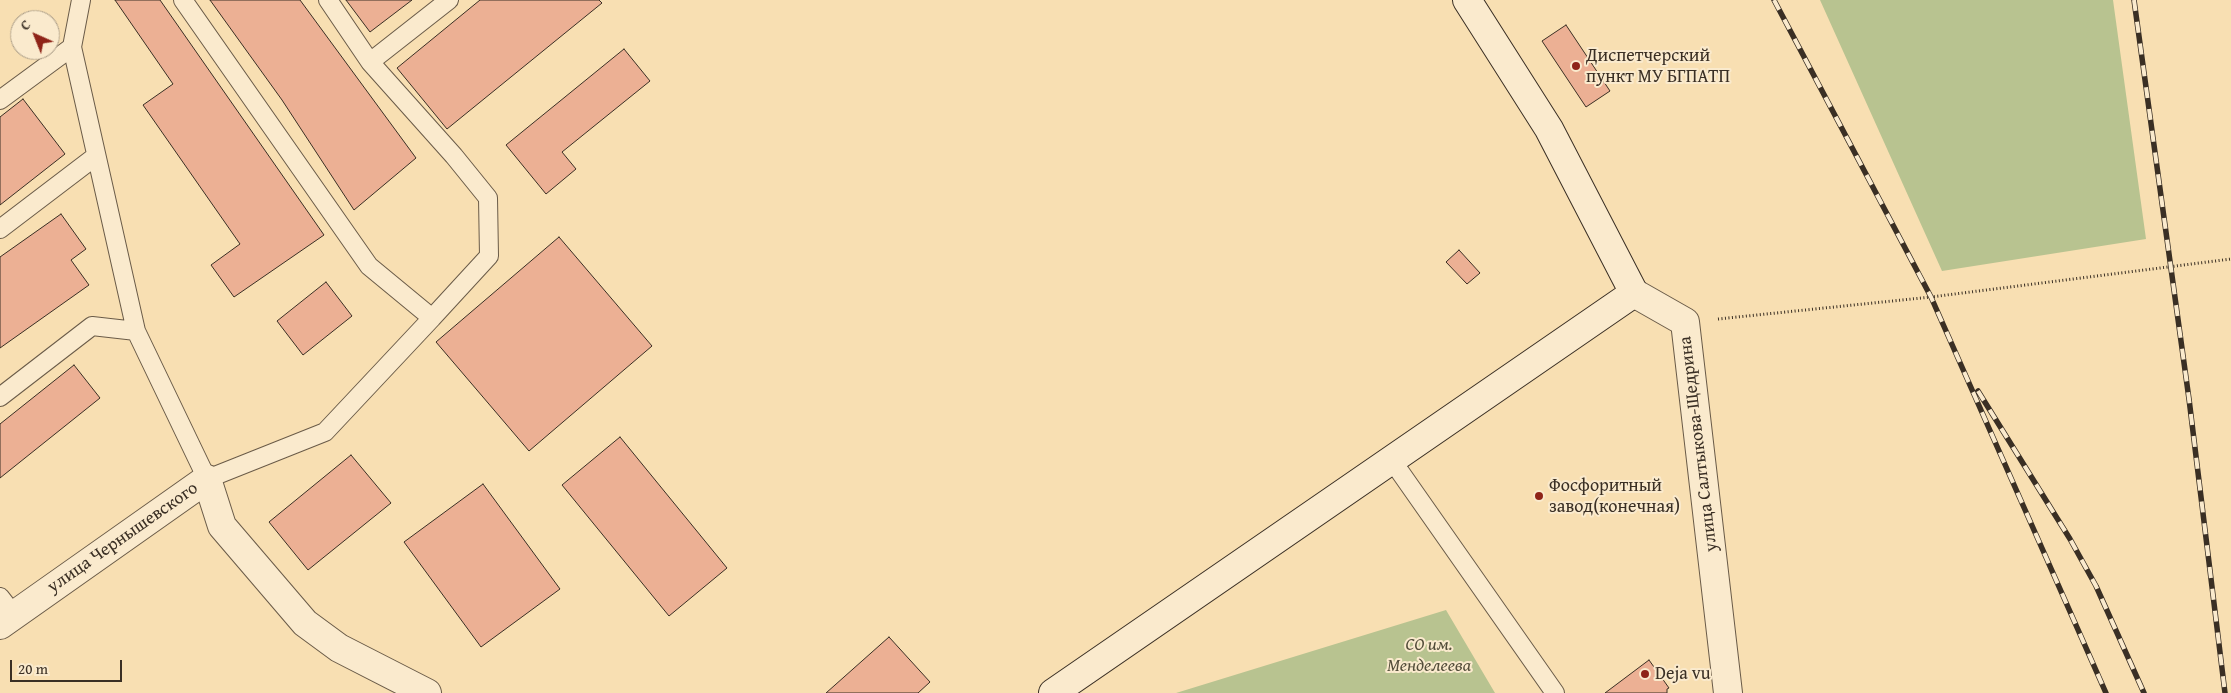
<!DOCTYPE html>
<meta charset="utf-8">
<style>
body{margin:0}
#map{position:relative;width:2231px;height:693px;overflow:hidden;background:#f8dfb2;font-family:"Gentium Book Plus",serif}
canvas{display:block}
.north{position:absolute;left:10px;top:10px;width:50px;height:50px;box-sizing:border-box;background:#faeacd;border:1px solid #ad9f89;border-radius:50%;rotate:316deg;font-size:14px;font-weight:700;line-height:20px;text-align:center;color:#3a2f24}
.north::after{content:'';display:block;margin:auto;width:18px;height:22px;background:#8f2418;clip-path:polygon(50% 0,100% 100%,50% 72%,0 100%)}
.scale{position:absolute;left:10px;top:660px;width:112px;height:22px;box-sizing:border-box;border:2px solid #3a2f24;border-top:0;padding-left:6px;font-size:15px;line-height:18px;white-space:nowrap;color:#3a2f24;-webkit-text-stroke:4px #faeacd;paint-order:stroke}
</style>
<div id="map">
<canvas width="2231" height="693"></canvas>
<div class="north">С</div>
<div class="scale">20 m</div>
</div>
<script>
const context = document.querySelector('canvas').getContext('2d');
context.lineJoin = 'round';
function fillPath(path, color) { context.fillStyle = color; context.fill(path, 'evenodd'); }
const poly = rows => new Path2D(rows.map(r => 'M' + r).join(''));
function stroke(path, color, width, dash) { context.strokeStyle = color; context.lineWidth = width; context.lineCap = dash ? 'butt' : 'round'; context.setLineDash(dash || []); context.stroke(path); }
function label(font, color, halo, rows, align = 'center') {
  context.font = font + ' "Gentium Book Plus",serif'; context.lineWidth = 4; context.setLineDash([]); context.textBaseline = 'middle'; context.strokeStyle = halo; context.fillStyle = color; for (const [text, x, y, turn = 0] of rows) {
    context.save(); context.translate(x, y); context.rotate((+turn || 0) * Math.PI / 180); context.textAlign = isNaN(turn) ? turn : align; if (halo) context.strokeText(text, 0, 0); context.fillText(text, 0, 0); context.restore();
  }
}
fillPath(poly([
 [1820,0,2113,0,2146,239,1942,271],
 [1446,610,1495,693,1176,693]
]), '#b8c390');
const building = poly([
 [115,0,160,0,324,235,234,297,211,265,240,244,143,105,173,84,115,0],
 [210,0,300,0,416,158,354,210,282,100,210,0],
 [346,0,412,0,370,32,346,0],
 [480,0,599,0,602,3,447,129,397,68,480,0],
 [1566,25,1610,91,1586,107,1542,41,1566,25],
 [624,49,650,81,562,152,576,169,546,194,506,145,624,49],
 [23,99,65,154,0,205,0,117,23,99],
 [61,214,86,249,71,260,89,285,0,348,0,257,61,214],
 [559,237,652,346,529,451,436,342,559,237],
 [1459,250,1480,273,1467,284,1446,262,1459,250],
 [326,282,352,316,303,355,277,321,326,282],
 [74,365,100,398,0,478,0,424,74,365],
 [620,437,727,568,669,616,562,485,620,437],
 [351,455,391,503,308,570,269,522,351,455],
 [483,484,560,589,481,647,404,542,483,484],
 [889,637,930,682,918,693,826,693,889,637],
 [1649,660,1669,688,1667,689,1667,693,1605,693,1649,660]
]);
fillPath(building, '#ecb094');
stroke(building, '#3a2f24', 1);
const lane = poly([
 [81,0,72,47,136,331,207,479,325,432,432,318],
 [183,0,369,266,432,318,489,256,488,198,454,156,370,62],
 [328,0,370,62,449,0],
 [0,100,72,47],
 [0,229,96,156],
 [0,397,92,326,136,331],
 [1391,459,1555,693],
 [0,597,14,615]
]);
const street = poly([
 [1634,293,1685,322,1728,693],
 [0,625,207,479,222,526,305,623,339,648,427,693]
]);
const secondary = poly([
 [1053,693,1634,293,1549,129,1467,0]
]);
stroke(lane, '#6a5b48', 20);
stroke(street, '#6a5b48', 30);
stroke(secondary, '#3a2f24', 30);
stroke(poly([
 [1718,319,1931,297,2231,259]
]), '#3a2f24', 3, [1, 2.5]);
stroke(lane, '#faeacd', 18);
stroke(street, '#faeacd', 28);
stroke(secondary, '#faeacd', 28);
const rail = poly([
 [1774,0,1931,297,2106,693],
 [2134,0,2189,399,2225,693],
 [1978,391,2070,539,2096,586,2144,693]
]);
stroke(rail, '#3a2f24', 5.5);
stroke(rail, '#faeacd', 4, [11]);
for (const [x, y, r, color] of [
 [1576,66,5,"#8f2418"],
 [1539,496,5,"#8f2418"],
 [1645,674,5,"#8f2418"]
]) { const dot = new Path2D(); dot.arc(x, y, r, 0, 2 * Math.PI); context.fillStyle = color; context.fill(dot); stroke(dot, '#faeacd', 2); }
label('18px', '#3a2f24', '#faeacd', [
 ["Диспетчерский",1586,56],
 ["пункт МУ БГПАТП",1586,77],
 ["Фосфоритный",1549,486],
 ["завод(конечная)",1549,507],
 ["Deja vu",1655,674]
], 'left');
label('18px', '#3a2f24', '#faeacd', [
 ["улица Салтыкова-Щедрина",1699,444,-97],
 ["улица Чернышевского",123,538,-35]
]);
label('italic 18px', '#534d3a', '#faeacd', [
 ["СО им.",1429,645],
 ["Менделеева",1429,666]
]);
</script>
